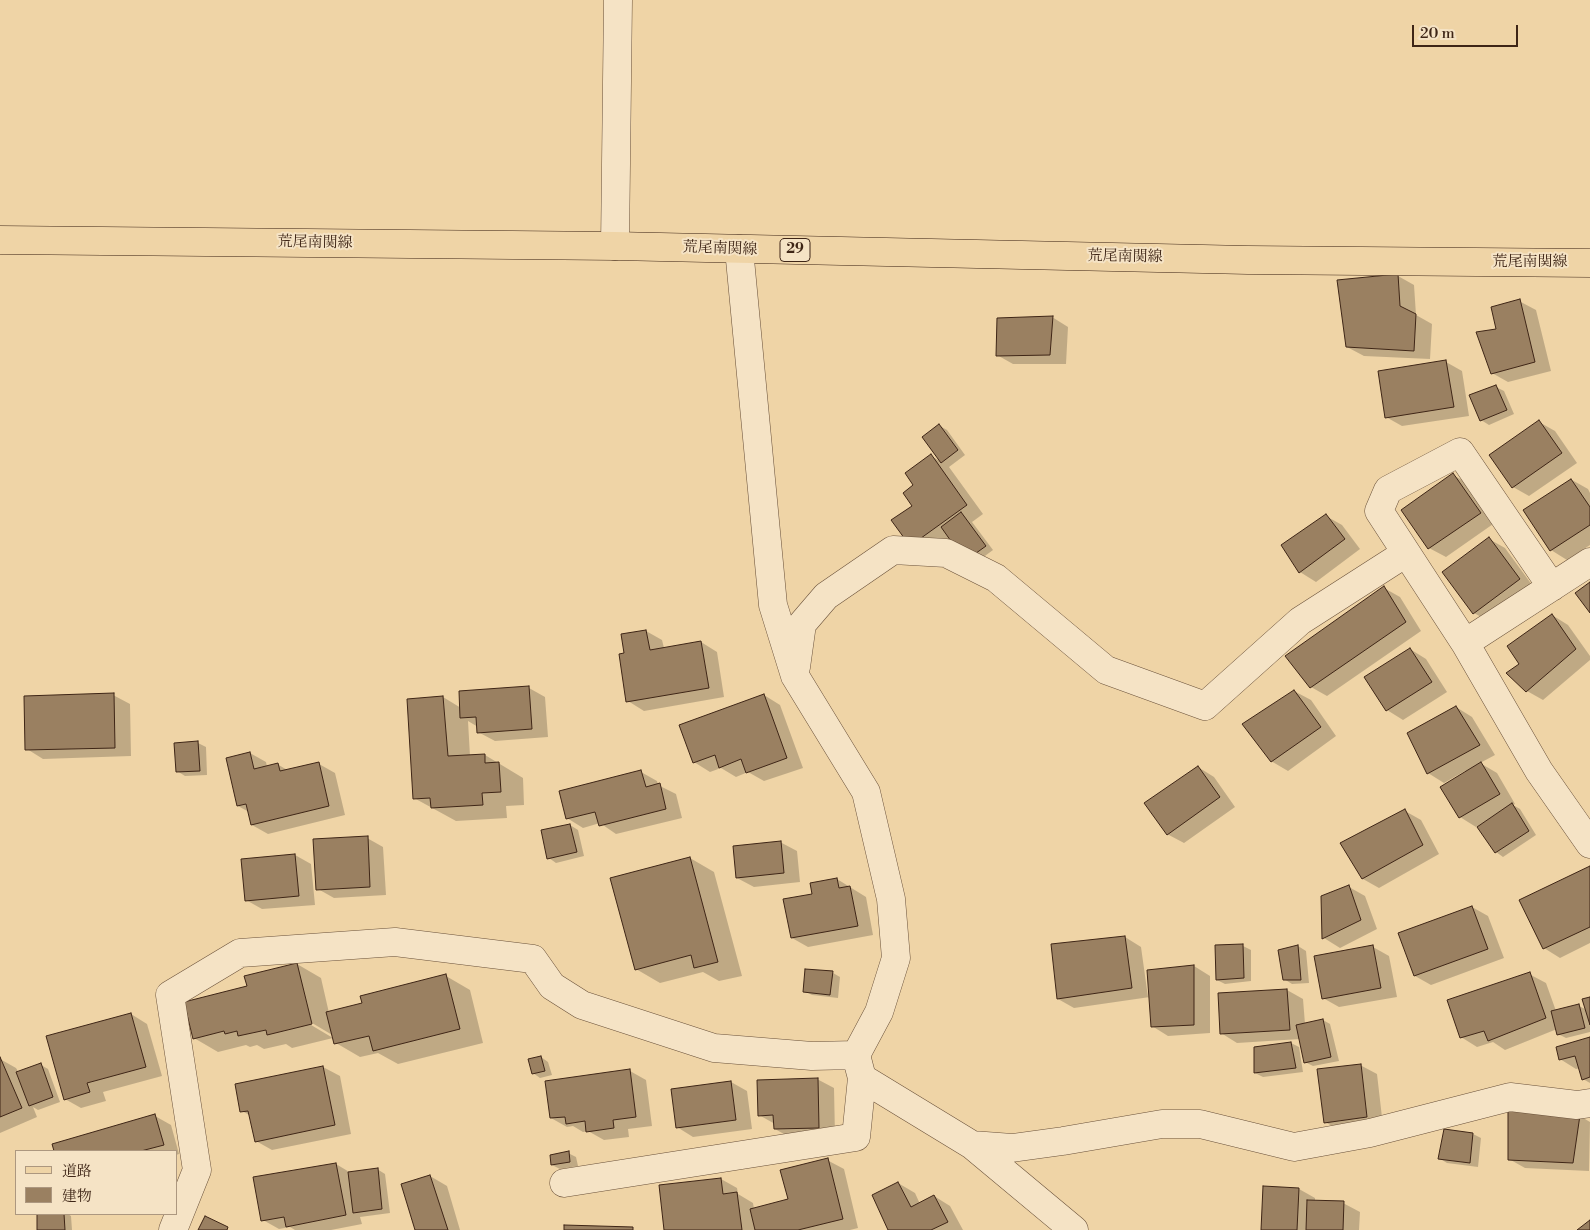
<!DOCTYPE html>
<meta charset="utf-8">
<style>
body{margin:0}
#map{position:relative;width:1590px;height:1230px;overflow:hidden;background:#efd4a6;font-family:"Libre Bodoni","Noto Serif JP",serif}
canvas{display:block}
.legend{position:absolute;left:15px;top:1150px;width:162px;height:65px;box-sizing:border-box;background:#f5e3c5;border:1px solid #ac977f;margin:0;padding:6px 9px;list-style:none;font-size:15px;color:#3e2516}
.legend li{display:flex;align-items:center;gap:10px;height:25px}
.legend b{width:25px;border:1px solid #ac977f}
.scale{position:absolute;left:1412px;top:25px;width:106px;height:22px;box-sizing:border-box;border:2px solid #3e2516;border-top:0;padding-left:6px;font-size:15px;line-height:18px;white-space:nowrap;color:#3e2516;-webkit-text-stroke:4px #f5e3c5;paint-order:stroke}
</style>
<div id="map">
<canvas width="1590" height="1230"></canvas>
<ul class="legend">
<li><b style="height:6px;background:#efd4a6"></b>道路</li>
<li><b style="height:14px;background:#9a8061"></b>建物</li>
</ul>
<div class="scale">20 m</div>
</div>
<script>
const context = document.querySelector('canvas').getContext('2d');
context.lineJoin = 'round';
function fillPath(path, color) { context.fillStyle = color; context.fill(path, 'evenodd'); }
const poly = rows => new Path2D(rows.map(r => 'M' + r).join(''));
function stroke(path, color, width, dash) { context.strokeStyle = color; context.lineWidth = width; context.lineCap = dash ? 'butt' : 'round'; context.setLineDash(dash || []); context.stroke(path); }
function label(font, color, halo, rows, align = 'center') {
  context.font = font + ' "Libre Bodoni","Noto Serif JP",serif'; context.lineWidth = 4; context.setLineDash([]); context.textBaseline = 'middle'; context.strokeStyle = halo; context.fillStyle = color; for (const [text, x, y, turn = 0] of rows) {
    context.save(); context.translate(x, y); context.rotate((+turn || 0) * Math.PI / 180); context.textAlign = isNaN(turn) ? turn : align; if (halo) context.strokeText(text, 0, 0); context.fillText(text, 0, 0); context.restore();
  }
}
fillPath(poly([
 [1398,276,1414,285,1416,315,1432,324,1430,359,1364,356,1347,347],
 [1519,301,1536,310,1551,371,1508,382,1492,373,1497,330],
 [1052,317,1068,327,1066,364,1013,364,997,355],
 [1446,362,1462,371,1469,416,1402,426,1386,417],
 [1496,387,1504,391,1514,414,1489,425,1481,420],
 [1539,422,1555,431,1577,463,1529,496,1513,487],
 [940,426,947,430,965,455,949,467,983,514,972,522,993,550,974,564,950,538,927,554,911,545,915,485,931,456,942,462],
 [1453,475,1469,484,1496,522,1446,557,1429,548],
 [1572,480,1588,489,1590,493,1590,545,1567,560,1551,550],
 [1326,516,1342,525,1360,549,1316,582,1300,572],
 [1489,539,1505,548,1535,589,1490,622,1474,613],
 [1384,588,1400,597,1421,631,1327,696,1311,687],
 [1552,615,1568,625,1590,656,1590,660,1543,700,1527,691,1521,665],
 [646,631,662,640,664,648,701,642,717,652,724,697,644,711,628,701,626,654],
 [1410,649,1426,659,1447,692,1403,720,1387,710],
 [529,688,545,697,548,737,495,741,478,732,478,727,468,721,470,756,485,755,523,778,524,805,506,806,507,818,456,821,414,798,408,700,443,697,461,708],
 [1294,691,1311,700,1336,736,1288,771,1271,761],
 [113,695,130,704,131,756,43,759,27,749],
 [764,695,780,705,803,768,764,781,748,772,736,777,721,768,710,772,694,762],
 [1456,707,1472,717,1495,755,1480,763,1497,773,1515,804,1513,805,1520,809,1536,835,1503,857,1496,852,1478,826,1476,827,1460,817,1466,773,1465,771,1444,783,1428,773],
 [198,743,206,747,207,775,185,776,177,771],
 [250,753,266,762,267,767,277,764,289,771,319,764,335,773,345,815,268,834,252,825,249,812,238,806],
 [1198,767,1214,777,1235,807,1184,843,1167,834],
 [641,772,657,781,658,785,676,794,682,818,616,834,600,823,583,828,567,818],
 [1405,811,1421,820,1439,854,1379,888,1363,879,1342,843],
 [570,825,578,830,584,856,556,863,549,858],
 [367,838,383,847,386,895,334,898,318,889],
 [780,842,797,851,800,882,754,887,737,878],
 [295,855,311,864,315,905,262,909,246,900],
 [690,858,714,872,742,976,719,981,703,972,660,983,636,969,611,879],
 [1590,867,1590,943,1560,958,1544,948],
 [837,879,866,897,873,935,808,947,792,938,814,895],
 [1349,887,1365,896,1377,929,1340,948,1324,938,1323,897],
 [1472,907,1488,916,1504,958,1431,985,1415,976],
 [1125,937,1141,947,1148,997,1194,966,1210,976,1210,1033,1168,1036,1152,1026,1150,997,1074,1008,1058,999],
 [1243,946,1251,950,1251,981,1225,984,1217,980,1216,947],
 [1298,946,1306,951,1309,983,1292,984,1284,979,1280,951],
 [1373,947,1389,956,1397,997,1339,1007,1323,998],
 [297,964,321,978,329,1013,364,1004,446,976,470,990,483,1043,398,1064,378,1053,360,1057,336,1043,334,1036,307,1020,306,1022,333,1038,292,1048,286,1044,264,1049,257,1045,250,1047,246,1045,218,1052,194,1038,248,987],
 [833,973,840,977,838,998,812,995,804,991],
 [1529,974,1546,983,1556,1011,1579,1006,1587,1010,1590,998,1590,1032,1566,1038,1558,1034,1557,1029,1505,1050,1493,1042,1477,1047,1461,1037],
 [1287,990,1303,999,1305,1024,1323,1020,1330,1024,1339,1061,1313,1066,1305,1062,1300,1039,1237,1043,1221,1033],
 [131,1014,147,1024,162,1076,103,1092,106,1101,81,1108,65,1099],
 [1590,1039,1590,1083,1583,1079,1580,1068,1576,1069,1560,1059],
 [1291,1043,1299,1047,1303,1072,1263,1077,1255,1073],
 [541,1057,548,1062,552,1075,540,1078,533,1073],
 [0,1059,16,1068,19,1073,41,1065,48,1069,60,1102,38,1110,33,1107,37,1117,0,1133],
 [1360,1065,1377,1074,1383,1126,1341,1131,1325,1122],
 [323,1067,340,1076,351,1134,272,1150,256,1141,251,1116,242,1111,236,1084],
 [630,1071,646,1080,652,1126,628,1129,629,1137,604,1140,588,1131,583,1132,573,1126,567,1127,551,1118],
 [817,1079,834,1088,835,1136,791,1138,775,1129,775,1124,759,1115],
 [731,1082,747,1091,752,1129,693,1137,677,1127],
 [155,1116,171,1125,179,1154,176,1155,176,1151,56,1151,54,1145],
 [1580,1116,1590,1122,1589,1171,1525,1168,1509,1159],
 [1445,1130,1473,1134,1481,1138,1478,1167,1447,1163,1439,1158],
 [568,1153,576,1157,578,1166,560,1169,552,1165],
 [827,1160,844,1169,858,1228,850,1230,665,1230,721,1179,737,1188,738,1194,753,1203,754,1209,789,1200],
 [336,1164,351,1173,377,1169,385,1174,390,1213,360,1217,362,1224,331,1230,295,1230,290,1227,279,1229,263,1220],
 [430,1176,447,1186,460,1230,416,1230],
 [898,1183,915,1193,920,1204,934,1196,950,1206,963,1230,890,1230],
 [1299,1189,1315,1198,1315,1202,1343,1203,1360,1212,1359,1230,1262,1230],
 [38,1214,68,1214,71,1216,72,1230,38,1230]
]), '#0003');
const building = poly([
 [1398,274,1400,306,1416,314,1414,351,1346,347,1337,280,1398,274],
 [1520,299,1535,362,1491,374,1476,332,1496,329,1491,307,1520,299],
 [1053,316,1050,355,996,356,997,318,1053,316],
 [1446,360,1454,407,1385,418,1378,371,1446,360],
 [1496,385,1507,410,1480,421,1469,395,1496,385],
 [1539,420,1562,453,1512,488,1489,455,1539,420],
 [939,424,958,450,941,463,922,437,939,424],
 [931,454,967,505,910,546,891,520,912,506,903,493,913,485,905,473,931,454],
 [1453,473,1481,513,1428,549,1401,510,1453,473],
 [1571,479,1590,507,1590,525,1550,551,1523,510,1571,479],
 [961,512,986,546,965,561,941,527,961,512],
 [1326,514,1345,539,1299,573,1281,545,1326,514],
 [1489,537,1520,579,1473,614,1442,572,1489,537],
 [1590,582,1590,613,1575,593,1590,582],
 [1384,586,1406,622,1310,688,1285,656,1384,586],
 [1552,614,1576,649,1526,692,1506,673,1519,664,1507,646,1552,614],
 [646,630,650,650,701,641,709,688,626,702,619,654,624,653,621,634,646,630],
 [1410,648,1432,682,1386,711,1364,677,1410,648],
 [529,686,532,729,477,733,476,717,460,718,459,691,529,686],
 [1294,690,1321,727,1271,762,1242,724,1294,690],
 [114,693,115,748,25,750,24,696,114,693],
 [764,694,787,758,746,773,741,759,719,768,715,755,693,763,679,725,764,694],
 [443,696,448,756,485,754,485,763,499,762,501,792,482,793,483,805,431,808,430,798,413,799,407,699,443,696],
 [1456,706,1480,745,1427,774,1407,733,1456,706],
 [198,741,200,771,176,772,174,743,198,741],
 [250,752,254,769,278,763,280,771,319,762,329,806,251,825,246,804,237,806,226,758,250,752],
 [1481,762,1500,794,1459,818,1440,787,1481,762],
 [1198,766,1220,797,1167,835,1144,803,1198,766],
 [641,770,646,787,660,783,666,809,599,826,595,812,566,819,559,791,641,770],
 [1512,803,1529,831,1495,853,1477,827,1512,803],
 [1405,809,1423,845,1362,879,1340,843,1405,809],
 [570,824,577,852,547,859,541,830,570,824],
 [368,836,370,887,316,890,313,839,368,836],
 [781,841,784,873,736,878,733,846,781,841],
 [295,854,299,896,245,901,241,859,295,854],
 [690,857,718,962,694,968,691,955,635,970,610,878,690,857],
 [1590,866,1590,927,1543,949,1519,900,1590,866],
 [837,878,839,888,850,886,858,926,791,938,783,899,812,894,810,883,837,878],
 [1349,885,1361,920,1322,939,1321,896,1349,885],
 [1472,906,1488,949,1414,976,1398,933,1472,906],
 [1125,936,1132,988,1057,999,1051,944,1125,936],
 [1243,944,1244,978,1216,980,1215,945,1243,944],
 [1298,945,1301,980,1283,980,1278,950,1298,945],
 [1373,945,1381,988,1322,999,1314,956,1373,945],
 [297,963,312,1024,267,1035,266,1030,238,1036,237,1031,225,1034,224,1031,193,1039,184,1002,247,986,244,976,297,963],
 [1194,965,1194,1025,1151,1027,1147,970,1194,965],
 [805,969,833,971,830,995,803,992,805,969],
 [1530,972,1546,1018,1488,1041,1484,1031,1460,1038,1447,1000,1530,972],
 [446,974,460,1029,373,1051,369,1036,334,1044,326,1012,362,1003,360,996,446,974],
 [1287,989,1290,1030,1220,1034,1218,993,1287,989],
 [1590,997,1590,1025,1582,999,1590,997],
 [1579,1004,1585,1028,1557,1035,1551,1011,1579,1004],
 [131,1013,146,1067,87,1083,90,1092,64,1100,46,1036,131,1013],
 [1323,1019,1331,1057,1304,1063,1296,1025,1323,1019],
 [1590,1037,1590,1077,1582,1080,1575,1056,1559,1060,1556,1047,1590,1037],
 [1291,1042,1296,1068,1254,1073,1254,1047,1291,1042],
 [541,1056,545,1071,532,1074,528,1059,541,1056],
 [0,1057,22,1108,0,1117,0,1057],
 [41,1063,53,1097,29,1106,16,1072,41,1063],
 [1361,1064,1367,1117,1324,1123,1317,1069,1361,1064],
 [323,1066,335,1125,255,1142,248,1111,240,1112,235,1084,323,1066],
 [630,1069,636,1117,613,1120,614,1128,586,1132,585,1121,566,1124,565,1117,550,1118,545,1081,630,1069],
 [818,1078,819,1128,774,1129,773,1115,758,1116,757,1080,818,1078],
 [731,1081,736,1120,676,1128,671,1089,731,1081],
 [1508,1111,1580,1115,1573,1163,1508,1160,1508,1111],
 [155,1114,164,1145,141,1151,54,1151,52,1144,155,1114],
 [1444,1129,1473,1133,1470,1163,1438,1159,1444,1129],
 [569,1151,570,1162,551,1165,550,1155,569,1151],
 [828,1158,843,1219,798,1230,755,1230,750,1209,788,1199,780,1170,828,1158],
 [336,1163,346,1215,286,1227,284,1217,261,1221,253,1177,336,1163],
 [378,1168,382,1209,353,1213,348,1172,378,1168],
 [430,1175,448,1230,415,1230,401,1184,430,1175],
 [721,1178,723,1194,737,1192,742,1230,664,1230,659,1185,721,1178],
 [898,1182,911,1207,934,1195,948,1222,931,1230,888,1230,872,1195,898,1182],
 [1263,1186,1299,1188,1297,1230,1261,1230,1263,1186],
 [1307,1200,1344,1201,1343,1230,1306,1230,1307,1200],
 [37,1214,64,1214,65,1230,37,1230,37,1214],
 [205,1216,228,1227,227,1230,198,1230,205,1216],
 [1590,1220,1590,1230,1577,1230,1590,1220],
 [564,1225,633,1227,633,1230,564,1230,564,1225]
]);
fillPath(building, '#9a8061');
stroke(building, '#3e2516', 1);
const minor = poly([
 [615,246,618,0],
 [1552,587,1460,452,1388,490,1379,511,1465,643,1539,771,1590,844],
 [1465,643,1590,562],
 [796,667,802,624,826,596,893,550,946,553,996,578,1106,670,1205,706,1300,621,1406,553],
 [862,1078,972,1145,1012,1148,1063,1141,1162,1124,1200,1124,1294,1147,1370,1133,1510,1097,1577,1105,1590,1103],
 [972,1145,1074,1230],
 [564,1183,856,1137,862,1078,856,1055,879,1012,896,958,891,899,866,792,795,676,773,605,739,249],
 [173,1230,197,1170,170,995,240,953,395,942,533,959,552,986,582,1005,714,1048,812,1056,856,1055]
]);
const primary = poly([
 [0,240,615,246,1248,260,1590,263]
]);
stroke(minor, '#6a513a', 29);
stroke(primary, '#3e2516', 29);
stroke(minor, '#f5e3c5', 28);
stroke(primary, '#efd4a6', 28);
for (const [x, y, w] of [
 [795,250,30]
]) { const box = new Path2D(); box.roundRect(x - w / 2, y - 11.5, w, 23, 4); context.fillStyle = '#f5e3c5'; context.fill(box); stroke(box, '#3e2516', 1); }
label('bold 14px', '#3e2516', null, [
 ["29",795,250]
]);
label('15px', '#3e2516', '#f5e3c5', [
 ["荒尾南関線",315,243,1],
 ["荒尾南関線",720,249,2],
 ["荒尾南関線",1125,257,1],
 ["荒尾南関線",1530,262]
]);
</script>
